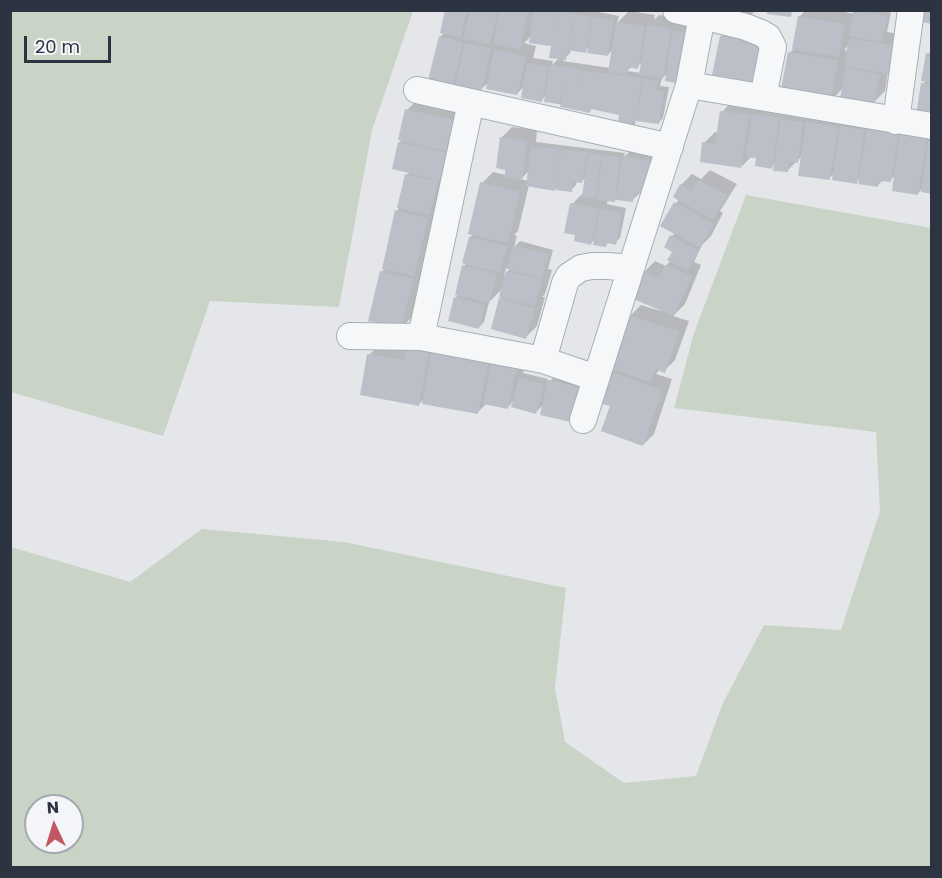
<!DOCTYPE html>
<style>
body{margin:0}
#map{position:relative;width:942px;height:878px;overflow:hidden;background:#e4e6ea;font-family:Poppins,sans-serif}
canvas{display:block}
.frame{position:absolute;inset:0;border:12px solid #2d3441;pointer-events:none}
.north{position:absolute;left:24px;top:794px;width:60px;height:60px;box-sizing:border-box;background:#f4f5f8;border:2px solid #a4a8af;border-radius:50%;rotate:356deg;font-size:16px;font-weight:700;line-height:24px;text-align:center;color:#2d3441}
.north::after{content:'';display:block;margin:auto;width:21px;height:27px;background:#c15763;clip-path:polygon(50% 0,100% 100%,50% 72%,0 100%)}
.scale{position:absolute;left:24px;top:36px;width:87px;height:27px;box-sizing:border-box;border:3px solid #2d3441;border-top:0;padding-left:8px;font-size:18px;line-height:21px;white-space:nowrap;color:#2d3441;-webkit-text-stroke:4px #f4f5f8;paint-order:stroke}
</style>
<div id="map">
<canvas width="942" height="878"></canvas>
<div class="frame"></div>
<div class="north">N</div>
<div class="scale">20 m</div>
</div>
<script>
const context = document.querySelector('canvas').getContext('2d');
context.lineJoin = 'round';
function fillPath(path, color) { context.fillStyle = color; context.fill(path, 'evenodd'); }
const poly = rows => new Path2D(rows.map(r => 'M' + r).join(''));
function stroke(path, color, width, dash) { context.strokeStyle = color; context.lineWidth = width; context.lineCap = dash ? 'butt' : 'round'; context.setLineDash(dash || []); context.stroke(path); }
fillPath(poly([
 [10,11,413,11,372,130,339,307,210,301,163,436,11,392],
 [746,195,931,228,931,867,11,867,11,547,130,582,202,529,344,542,566,588,555,688,565,742,624,783,696,776,723,703,764,625,841,630,880,511,876,432,674,408,694,333],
 [36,806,72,806,72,842,36,842]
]), '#c9d3c6');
fillPath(poly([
 [446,10,588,10,619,16,617,23,629,11,655,15,654,20,659,15,681,18,680,25,686,19,706,23,668,73,662,78,660,86,669,87,663,118,658,123,636,119,635,124,630,130,621,114,593,108,590,111,546,101,546,95,542,100,524,86,517,94,489,82,480,90,450,93,440,37,445,32],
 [531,36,553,45,559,58,552,65,553,61,533,58,536,46,524,43],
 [589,47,608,55,613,49,610,68,563,61,570,53,571,49,585,51],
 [643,61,641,73,627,71,632,66,637,67],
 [737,10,756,10,749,17,736,15],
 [806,10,836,10,854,14,855,10,898,10,896,12,891,12,887,32,910,36,888,72,885,91,874,102,843,88,830,102,789,53,794,49,799,17],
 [850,44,849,51,844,50],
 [732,25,776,33,714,74,721,36],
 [932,50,932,116,923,84,926,80,928,54],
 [418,99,472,112,424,264,421,268,423,268,412,317,401,328,382,272,385,268,397,211,399,208,407,175,410,172,399,143,403,139,407,110],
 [732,101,932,125,923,188,918,193,896,175,890,180,883,180,877,186,861,177,856,182,834,174,829,178,802,156,787,171,775,163,771,167,758,157,752,156,741,167,704,143,715,132,719,133,722,112],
 [512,127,537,130,536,142,625,153,624,157,634,147,660,150,640,193,632,200,608,199,607,204,626,208,620,238,615,243,609,242,605,246,595,239,591,243,576,234,572,204,583,193,586,177,582,181,577,181,576,185,571,190,529,185,518,231,514,235,517,236,514,247,520,241,553,250,548,269,552,270,545,294,542,297,545,297,537,326,526,337,500,299,503,296,504,287,489,302,484,322,479,327,450,320,456,297,459,294,464,266,467,263,470,237,474,234,482,183,493,172,506,175,501,138],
 [530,170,528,181,521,179],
 [506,268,510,269,504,276],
 [710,170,737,184,720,211,723,213,711,236,702,245,694,262,701,265,685,304,673,316,689,321,675,360,664,371,660,369,656,374,672,379,654,434,643,445,612,405,611,373,615,369,630,316,641,305,661,311,661,309,644,272,655,261,666,266,671,260,674,251,672,236,675,233,662,225,679,199,675,197,681,185,692,174,701,179],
 [380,344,527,354,523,373,548,379,547,384,561,370,590,378,582,409,544,404,536,412,514,400,507,408,487,403,478,412,424,399,419,404,369,355]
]), '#0003');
fillPath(poly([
 [445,10,467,10,461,37,440,33],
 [470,10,498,10,490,44,463,39],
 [500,10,528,10,520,50,493,44],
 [534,10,556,13,554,31,557,11,574,14,566,60,549,58,551,46,529,43],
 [767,10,792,10,791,17,767,14],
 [853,10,887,16,882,42,849,36],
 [922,10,932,10,932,24,921,22],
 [575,14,592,17,586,53,568,50],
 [798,16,844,24,839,57,792,49],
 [593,17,614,20,608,56,587,53],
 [616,22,645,26,638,69,627,67,626,75,608,72],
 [647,25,671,29,663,79,639,75],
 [673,30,696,33,687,85,665,81],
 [439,36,463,42,451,94,426,88],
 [720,36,766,44,759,83,712,75],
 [849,38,900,47,895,75,844,66],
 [465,43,491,49,481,92,455,86],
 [494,50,526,56,517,95,486,89],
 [788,52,838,61,830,103,780,94],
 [926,53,932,54,932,83,921,81],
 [527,63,548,66,542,102,521,98],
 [550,65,582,70,580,89,583,71,642,78,635,122,632,121,630,131,617,129,619,115,591,109,590,113,560,107,564,83,559,104,544,102],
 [846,68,880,74,874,104,840,98],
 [643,78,658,81,656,90,664,92,659,124,636,121],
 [921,83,932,85,932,117,916,115],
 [405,109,462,122,455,153,398,140],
 [720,111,749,115,741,168,700,162,702,142,715,144],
 [752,114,779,118,772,169,755,166,756,158,745,157],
 [781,119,803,122,798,163,789,161,788,172,773,171],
 [806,122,838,127,830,180,798,176],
 [840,126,864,130,857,184,832,180],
 [867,129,898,134,891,182,879,181,878,187,858,184],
 [900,132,927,136,918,195,892,191],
 [929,136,932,137,932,194,921,192],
 [500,137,527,141,522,180,505,178,505,170,496,168],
 [398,142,454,154,447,182,392,169],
 [531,147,561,149,555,191,526,186],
 [561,149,587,152,582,183,573,182,572,192,556,190],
 [588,153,601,155,596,199,582,197],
 [602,155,620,157,615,202,597,200],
 [622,157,650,161,646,195,634,193,633,202,616,200],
 [405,174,438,181,430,215,397,208],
 [698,180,727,195,713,220,673,197,680,184,692,191],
 [480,182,520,192,508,243,468,234],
 [674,202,714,224,700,248,660,226],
 [570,203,599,208,591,245,574,241,575,235,564,233],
 [600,208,622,213,616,245,607,243,606,247,593,245],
 [395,210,428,218,414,276,382,269],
 [670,235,699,251,687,271,667,260,672,252,664,247],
 [469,237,507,246,500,273,462,263],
 [513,245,549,255,542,279,507,269],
 [462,265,497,274,489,303,455,295],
 [665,265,692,276,674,316,631,298,643,271,659,278],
 [380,271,413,279,401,329,368,321],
 [506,271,542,280,535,306,499,297],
 [454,297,485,305,479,329,448,321],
 [499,298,535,308,526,339,491,329],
 [629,315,679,332,665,373,655,369,650,382,610,368],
 [406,347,429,350,419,406,360,395,367,354,404,360],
 [432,347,489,358,478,414,422,404],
 [492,360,517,365,508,409,483,404],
 [610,372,662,390,643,446,601,431,610,406,599,403],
 [519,378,544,384,536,414,511,407],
 [548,380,580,388,571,422,540,415]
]), '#bcbfc7');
const minor = poly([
 [702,16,746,27,761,33,768,37,773,47,763,97],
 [689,85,932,126],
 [417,90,670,147],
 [896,121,911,10],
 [350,336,421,337,543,360,596,378],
 [421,337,471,102],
 [543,360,565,283,569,276,581,268,592,266,608,266,631,268],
 [583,420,689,85,702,16,676,10]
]);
stroke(minor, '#a9adb4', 28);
stroke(minor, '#f6f7f9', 26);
</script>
